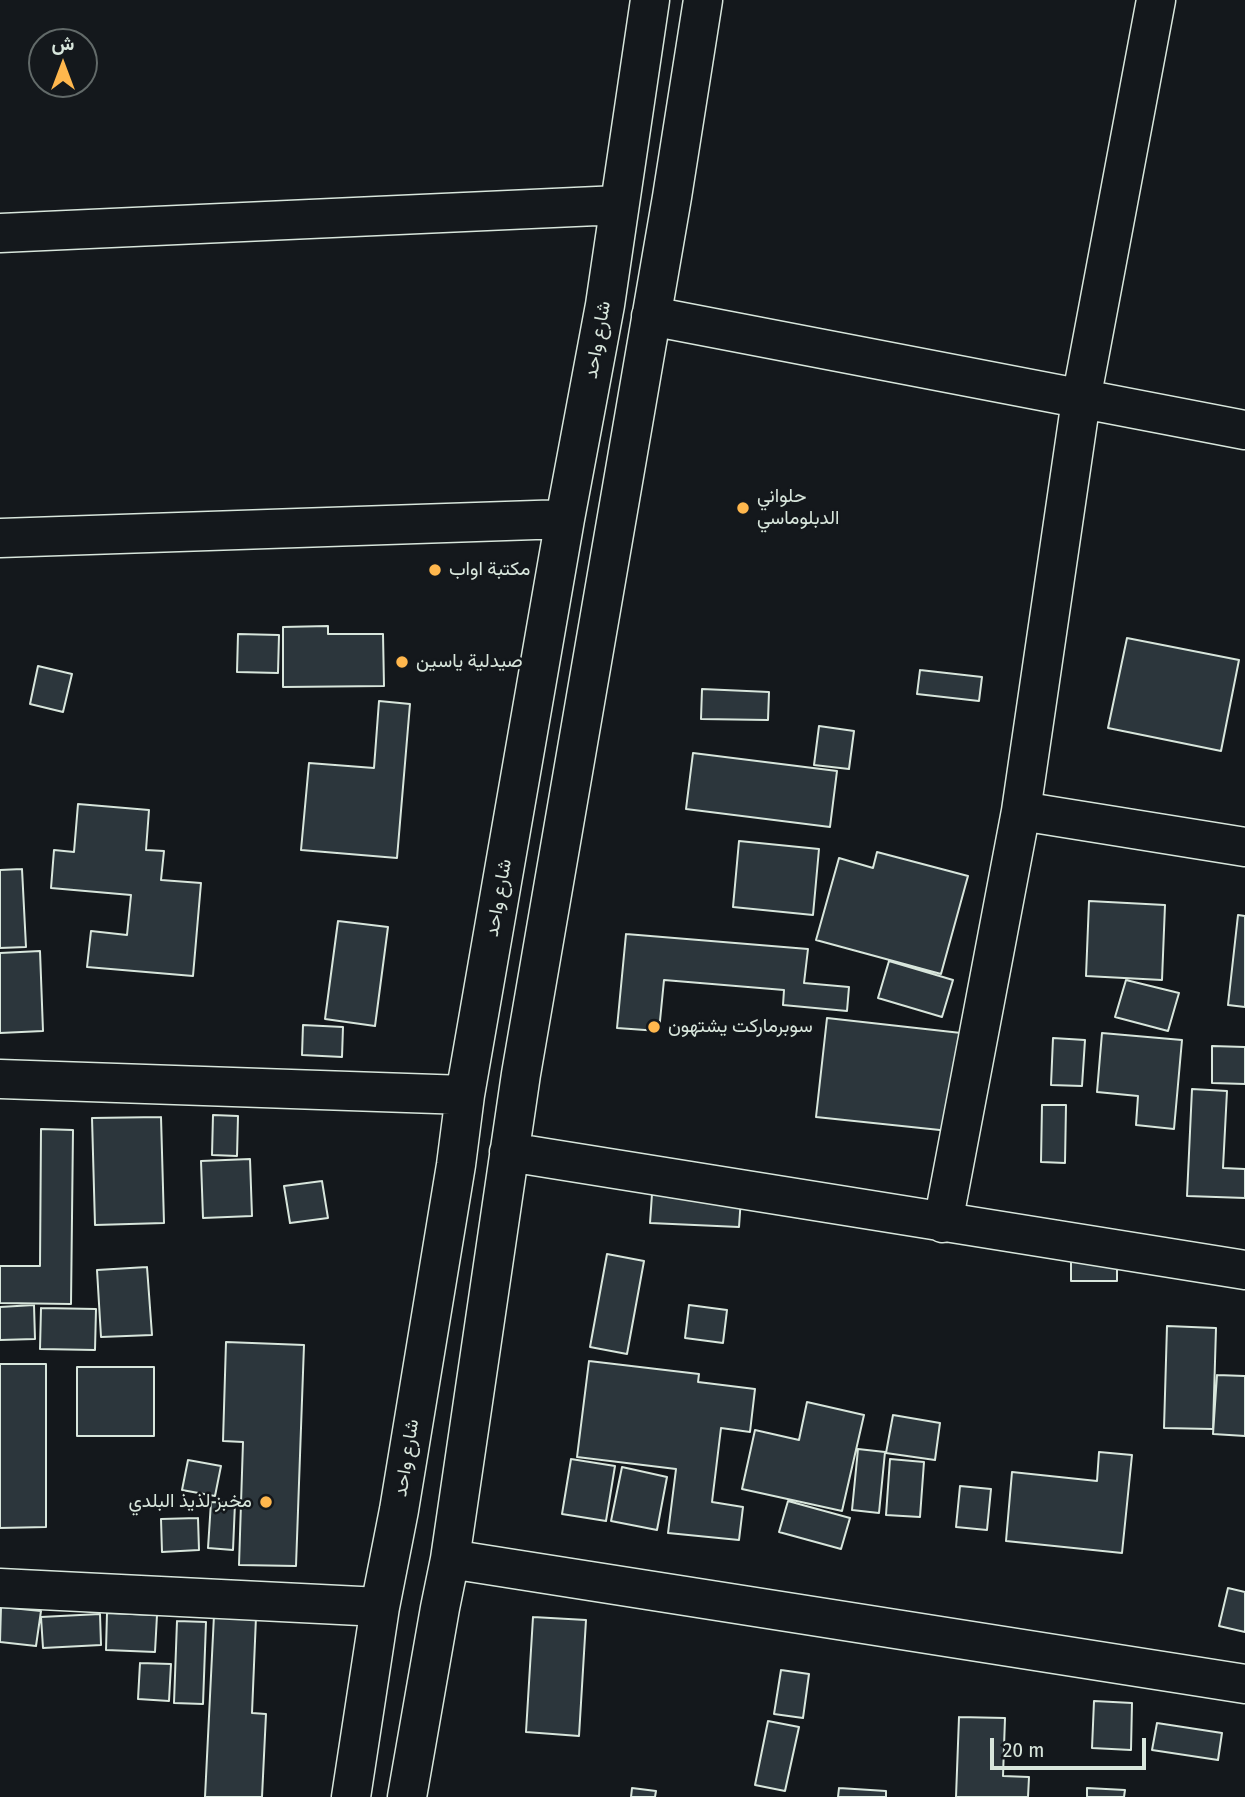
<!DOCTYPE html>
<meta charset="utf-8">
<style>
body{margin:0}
#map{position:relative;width:1245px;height:1797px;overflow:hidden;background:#14181c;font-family:"Fira Sans Condensed",Vazirmatn,sans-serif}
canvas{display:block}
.north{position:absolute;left:28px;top:28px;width:70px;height:70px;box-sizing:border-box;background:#14181c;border:2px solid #626a69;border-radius:50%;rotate:0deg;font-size:19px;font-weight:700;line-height:28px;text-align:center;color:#d8e6dc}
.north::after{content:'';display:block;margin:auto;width:24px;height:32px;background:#ffb74d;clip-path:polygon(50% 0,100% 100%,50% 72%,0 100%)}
.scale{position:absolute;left:990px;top:1738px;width:156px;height:32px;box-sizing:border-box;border:4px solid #d8e6dc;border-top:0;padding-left:9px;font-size:21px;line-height:24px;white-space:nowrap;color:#d8e6dc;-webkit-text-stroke:5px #14181c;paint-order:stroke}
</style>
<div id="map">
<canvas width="1245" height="1797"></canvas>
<div class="north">ش</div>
<div class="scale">20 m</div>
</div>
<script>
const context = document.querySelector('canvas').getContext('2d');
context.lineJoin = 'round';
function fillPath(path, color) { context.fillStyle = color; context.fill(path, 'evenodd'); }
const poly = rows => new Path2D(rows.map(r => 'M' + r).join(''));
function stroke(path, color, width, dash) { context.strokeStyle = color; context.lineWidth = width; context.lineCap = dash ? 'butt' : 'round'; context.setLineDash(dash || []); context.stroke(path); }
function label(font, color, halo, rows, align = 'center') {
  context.font = font + ' "Fira Sans Condensed",Vazirmatn,sans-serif'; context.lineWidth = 5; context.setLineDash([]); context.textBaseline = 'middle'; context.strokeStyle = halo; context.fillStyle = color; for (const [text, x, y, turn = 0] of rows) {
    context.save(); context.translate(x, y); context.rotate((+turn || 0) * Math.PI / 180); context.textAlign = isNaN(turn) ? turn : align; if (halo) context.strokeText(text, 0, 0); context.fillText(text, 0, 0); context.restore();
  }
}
const building = poly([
 [328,626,328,634,383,634,384,686,283,687,283,627,328,626],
 [238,634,279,635,278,673,237,672,238,634],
 [1127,638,1239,660,1221,751,1108,728,1127,638],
 [38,666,72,674,63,712,30,704,38,666],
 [920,670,982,677,979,701,917,694,920,670],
 [702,689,769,692,768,720,701,719,702,689],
 [379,701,410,704,397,858,301,850,309,763,374,768,379,701],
 [819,726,854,731,849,769,814,765,819,726],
 [693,753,837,771,830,827,686,809,693,753],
 [78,804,149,810,146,850,164,851,161,880,201,883,193,976,87,967,91,931,127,935,131,895,51,888,54,850,74,852,78,804],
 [739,841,819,849,813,915,733,907,739,841],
 [877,852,968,876,941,974,816,940,839,858,873,868,877,852],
 [22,869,26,947,0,948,0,870,22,869],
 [1089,901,1165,905,1162,980,1086,976,1089,901],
 [1238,915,1245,916,1245,1007,1228,1005,1238,915],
 [338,921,388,927,375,1026,325,1019,338,921],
 [626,934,808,949,804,983,849,987,847,1011,783,1005,784,990,664,980,659,1031,617,1028,626,934],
 [40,951,43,1031,0,1033,0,953,40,951],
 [889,961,953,980,942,1017,878,998,889,961],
 [1126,980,1179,993,1168,1031,1115,1017,1126,980],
 [827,1018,970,1034,959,1132,816,1117,827,1018],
 [303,1025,343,1027,342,1057,302,1055,303,1025],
 [1102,1033,1182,1040,1174,1129,1136,1125,1138,1096,1097,1092,1102,1033],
 [1053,1038,1085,1040,1082,1086,1051,1085,1053,1038],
 [1212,1046,1245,1047,1245,1084,1212,1083,1212,1046],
 [1192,1089,1227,1091,1223,1168,1245,1169,1245,1198,1187,1196,1192,1089],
 [1042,1105,1066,1105,1065,1163,1041,1162,1042,1105],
 [213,1115,238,1116,237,1156,212,1155,213,1115],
 [161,1117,164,1223,95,1225,92,1118,161,1117],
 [41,1129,73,1130,71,1304,0,1303,0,1266,40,1266,41,1129],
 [250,1159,252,1216,203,1218,201,1161,250,1159],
 [322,1181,328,1218,290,1223,284,1186,322,1181],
 [652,1194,741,1198,739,1227,650,1223,652,1194],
 [607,1254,644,1261,627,1354,590,1347,607,1254],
 [1071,1256,1117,1256,1117,1281,1071,1281,1071,1256],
 [147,1267,152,1335,101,1337,97,1270,147,1267],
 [34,1305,35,1339,0,1340,0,1307,34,1305],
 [689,1305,727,1310,723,1343,685,1338,689,1305],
 [41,1308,96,1309,95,1350,40,1349,41,1308],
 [1167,1326,1216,1328,1213,1429,1164,1428,1167,1326],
 [226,1342,304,1345,296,1566,239,1565,243,1442,223,1441,226,1342],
 [589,1361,699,1374,698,1382,755,1389,750,1432,721,1428,712,1502,743,1507,739,1540,668,1533,676,1469,577,1457,589,1361],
 [0,1364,46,1364,46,1527,0,1528,0,1364],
 [77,1367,154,1367,154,1436,77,1436,77,1367],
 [1217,1375,1245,1376,1245,1436,1213,1434,1217,1375],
 [807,1402,864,1415,842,1511,742,1489,755,1430,799,1440,807,1402],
 [893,1415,940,1423,935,1460,886,1453,893,1415],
 [858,1449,885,1452,879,1513,852,1510,858,1449],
 [1099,1452,1132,1455,1122,1553,1006,1541,1012,1472,1097,1481,1099,1452],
 [571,1459,615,1466,606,1521,562,1514,571,1459],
 [890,1459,924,1462,920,1517,886,1515,890,1459],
 [188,1460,221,1466,215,1496,182,1490,188,1460],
 [622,1467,667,1477,657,1530,611,1521,622,1467],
 [960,1486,991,1489,987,1530,956,1527,960,1486],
 [788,1501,850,1518,841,1549,779,1532,788,1501],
 [211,1502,235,1503,233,1550,208,1548,211,1502],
 [198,1518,199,1550,162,1552,161,1519,198,1518],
 [1228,1588,1245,1592,1245,1632,1219,1626,1228,1588],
 [1,1607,41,1611,36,1646,0,1642,1,1607],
 [107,1613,157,1615,155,1652,106,1650,107,1613],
 [100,1614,101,1645,43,1648,41,1617,100,1614],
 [214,1615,256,1617,252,1713,266,1714,262,1797,205,1797,214,1615],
 [533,1617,586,1620,579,1736,526,1732,533,1617],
 [177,1621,206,1622,203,1704,174,1703,177,1621],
 [140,1663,171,1664,169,1701,138,1699,140,1663],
 [781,1670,809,1674,803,1718,774,1714,781,1670],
 [1094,1701,1132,1703,1131,1750,1092,1748,1094,1701],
 [959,1717,1005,1718,1003,1776,1029,1777,1028,1797,956,1797,959,1717],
 [768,1721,799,1727,785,1791,755,1785,768,1721],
 [1157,1723,1222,1733,1218,1760,1152,1750,1157,1723],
 [632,1788,656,1791,655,1797,631,1797,632,1788],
 [839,1788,886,1791,886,1797,838,1797,839,1788],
 [1087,1788,1125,1790,1124,1797,1087,1797,1087,1788]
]);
fillPath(building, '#2c363c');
stroke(building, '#d8e6dc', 2);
const minor = poly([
 [0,233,619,205],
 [651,316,1245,430],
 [0,538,565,519],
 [1021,811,1245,847],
 [0,1079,465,1095],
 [509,1152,1245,1270],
 [943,1223,1021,811,1081,400,1156,0],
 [450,1559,1245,1684],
 [0,1588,380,1607],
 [351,1797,380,1607,399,1510,456,1165,465,1095,565,519,605,305,650,0],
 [407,1797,440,1608,450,1559,521,1074,672,197,703,0]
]);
stroke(minor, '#d8e6dc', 41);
stroke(minor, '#14181c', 38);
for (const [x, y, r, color] of [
 [743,508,7,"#ffb74d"],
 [435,570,7,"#ffb74d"],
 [402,662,7,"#ffb74d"],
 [654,1027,7,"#ffb74d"],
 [266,1502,7,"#ffb74d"]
]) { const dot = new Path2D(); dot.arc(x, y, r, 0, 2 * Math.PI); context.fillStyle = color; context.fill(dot); stroke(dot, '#14181c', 2.5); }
label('19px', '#d8e6dc', '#14181c', [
 ["شارع واحد",598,340,-80],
 ["شارع واحد",499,898,-80],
 ["شارع واحد",407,1458,-81]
]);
label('19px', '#d8e6dc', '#14181c', [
 ["حلواني",757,497],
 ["الدبلوماسي",757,519],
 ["مكتبة اواب",449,570],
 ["صيدلية ياسين",416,662],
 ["سوبرماركت يشتهون",668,1027],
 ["مخبز لذيذ البلدي",252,1502,"right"]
], 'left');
</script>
